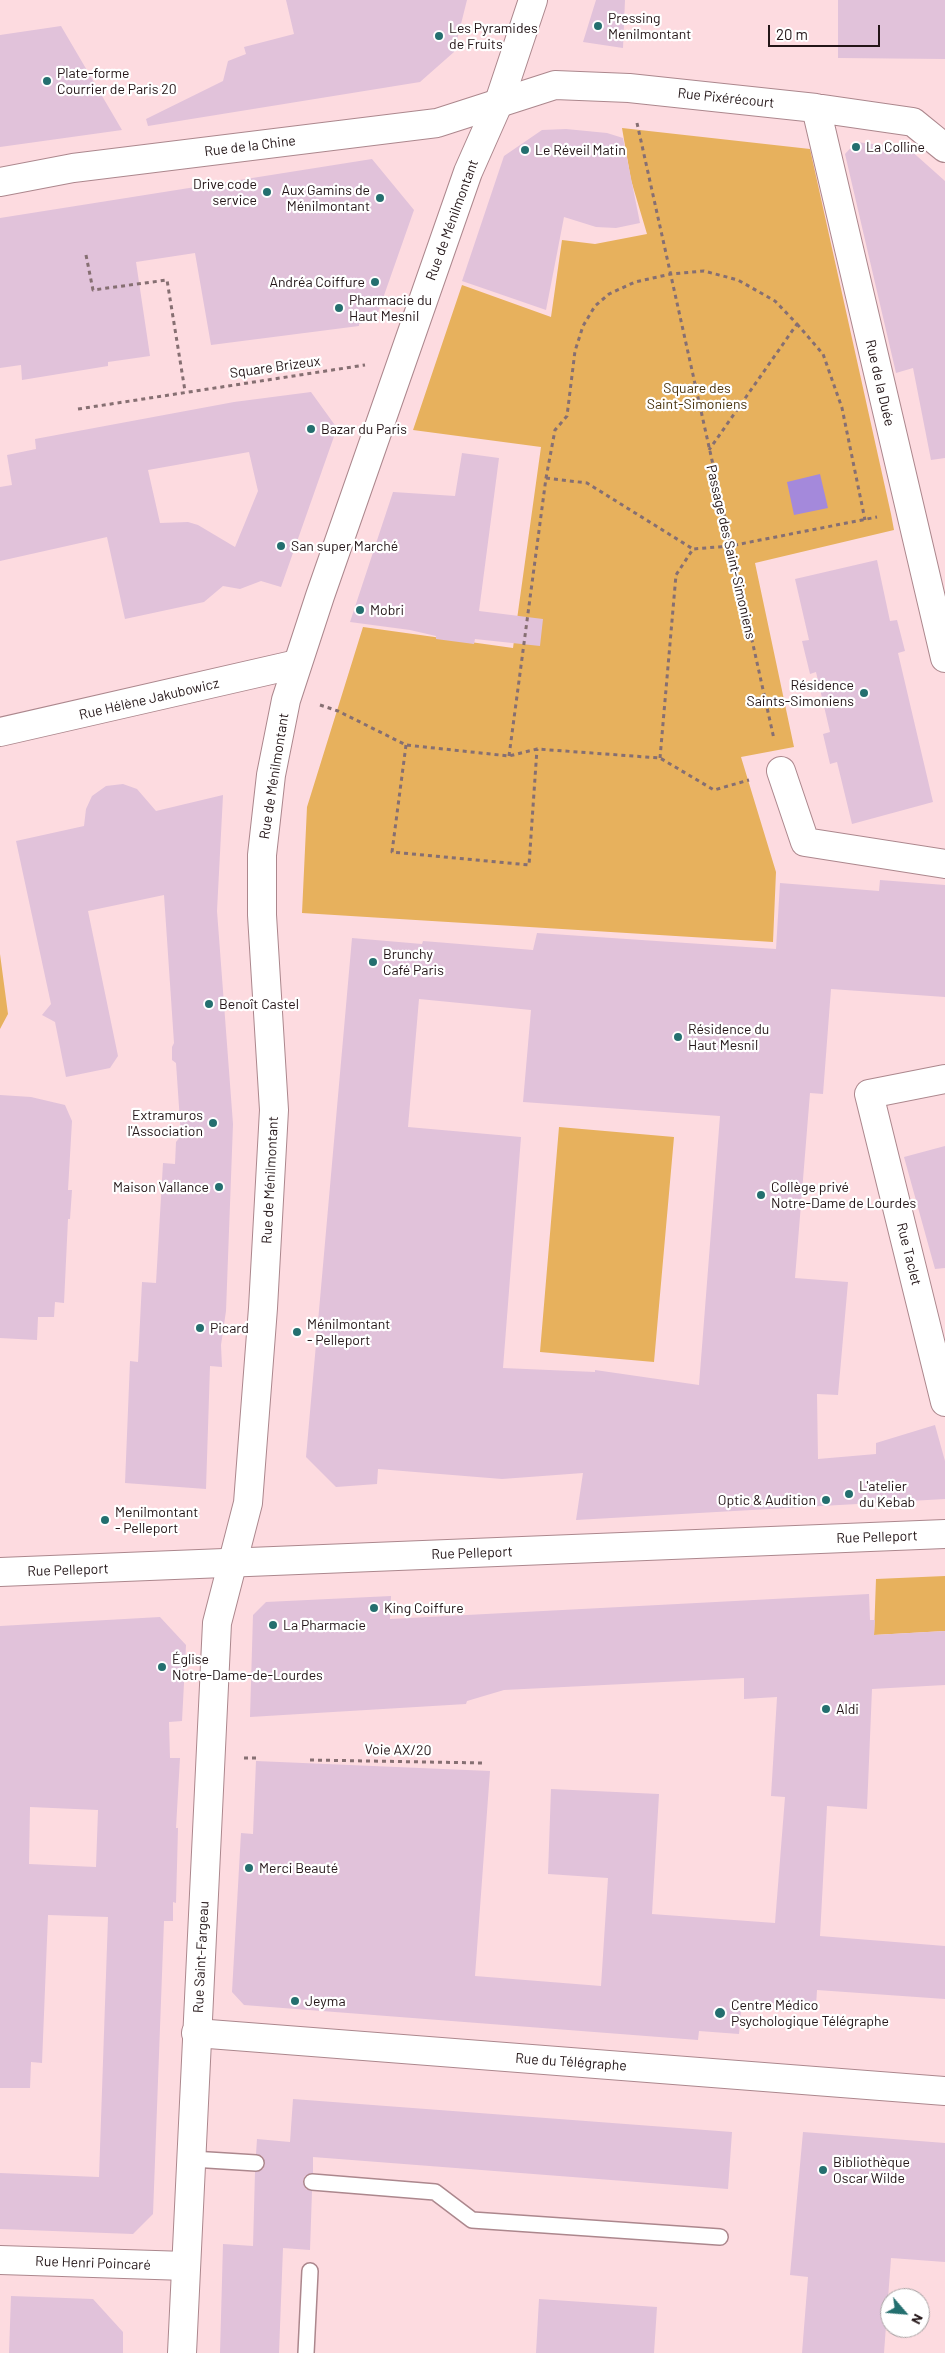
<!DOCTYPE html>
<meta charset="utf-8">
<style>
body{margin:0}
#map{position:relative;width:945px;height:2353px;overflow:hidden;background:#fddbe0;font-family:Barlow,sans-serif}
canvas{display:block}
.north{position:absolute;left:880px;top:2288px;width:50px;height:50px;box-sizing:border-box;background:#fff;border:1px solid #a7a1a2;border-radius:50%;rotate:117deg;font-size:14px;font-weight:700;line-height:20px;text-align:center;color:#231517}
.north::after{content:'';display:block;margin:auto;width:18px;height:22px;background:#246f6f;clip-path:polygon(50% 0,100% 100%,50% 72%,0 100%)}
.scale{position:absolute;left:768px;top:25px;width:112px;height:22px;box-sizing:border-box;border:2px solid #231517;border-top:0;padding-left:6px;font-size:15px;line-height:18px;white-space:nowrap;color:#231517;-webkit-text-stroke:4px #fff;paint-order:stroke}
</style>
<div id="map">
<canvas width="945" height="2353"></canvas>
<div class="north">N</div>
<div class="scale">20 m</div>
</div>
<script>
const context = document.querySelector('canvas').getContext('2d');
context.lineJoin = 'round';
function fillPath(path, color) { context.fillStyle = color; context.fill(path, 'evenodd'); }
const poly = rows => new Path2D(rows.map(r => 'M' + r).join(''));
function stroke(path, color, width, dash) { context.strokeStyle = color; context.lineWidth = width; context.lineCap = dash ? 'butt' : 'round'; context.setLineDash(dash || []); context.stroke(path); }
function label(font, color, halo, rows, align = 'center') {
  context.font = font + ' Barlow,sans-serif'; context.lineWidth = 4.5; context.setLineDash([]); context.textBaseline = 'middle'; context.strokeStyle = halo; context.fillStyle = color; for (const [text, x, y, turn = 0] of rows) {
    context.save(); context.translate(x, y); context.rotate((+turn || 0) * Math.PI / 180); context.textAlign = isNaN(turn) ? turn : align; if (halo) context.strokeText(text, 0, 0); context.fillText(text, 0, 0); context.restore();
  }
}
fillPath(poly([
 [622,128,810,149,891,514,894,530,755,563,794,747,741,757,776,872,773,942,302,913,307,807,363,627,513,648,541,447,413,430,462,285,551,317,562,240,595,244,647,234,631,180],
 [0,954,8,1014,0,1029],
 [559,1127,674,1137,654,1362,540,1352],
 [945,1576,945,1631,874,1635,876,1579]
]), '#e7b15d');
fillPath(poly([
 [820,474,828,508,794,515,787,482]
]), '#a489db');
fillPath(poly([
 [286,0,467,0,454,52,420,82,148,126,146,119,223,81,228,61,246,54,244,47,294,34],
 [596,0,625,0,623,48,583,42],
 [838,0,945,0,945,59,838,58],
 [61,26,122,130,0,147,0,35],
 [566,129,607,133,623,138,640,223,616,228,596,227,564,217,546,310,462,281,504,156,542,130],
 [856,142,908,148,945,181,945,458,931,460,913,368,896,373,845,154],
 [372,159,414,210,375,321,359,324,359,326,211,345,195,253,136,262,150,356,108,362,108,366,22,380,21,365,0,368,0,218],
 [311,392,337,428,281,587,261,581,240,589,223,586,204,602,125,619,107,537,0,561,0,487,12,485,7,455,36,449,35,439,234,402],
 [249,452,258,491,235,547,198,525,188,522,160,523,148,470],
 [462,453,499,458,479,611,543,619,540,646,475,639,474,644,436,639,436,636,410,630,350,622,393,492,455,496],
 [877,560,890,621,897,620,905,651,898,653,933,802,852,824,837,762,830,764,823,734,830,732,816,672,810,674,802,641,809,640,795,579],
 [123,784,137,789,156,811,223,795,217,911,233,1124,226,1311,221,1345,222,1367,210,1366,206,1489,125,1483,130,1361,138,1362,142,1282,156,1283,163,1163,175,1164,176,1142,181,1136,176,1063,172,1060,172,1047,174,1043,164,895,88,911,118,1056,110,1068,66,1077,55,1022,42,1015,51,1004,16,841,84,826,86,809,92,796,106,786],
 [880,880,945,885,945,997,831,989,823,1094,810,1093,795,1278,848,1282,838,1395,817,1394,818,1459,876,1454,876,1443,935,1425,945,1461,945,1499,576,1520,583,1473,502,1479,378,1469,377,1484,336,1487,306,1457,352,938,422,944,423,941,533,950,537,933,776,949,780,883,879,891],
 [419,999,531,1010,523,1102,720,1116,699,1385,595,1370,595,1372,503,1368,521,1137,408,1127],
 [0,1095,31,1097,65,1105,72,1121,68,1190,72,1190,70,1219,68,1219,64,1303,55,1302,54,1317,38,1317,37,1340,0,1338],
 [945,1146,945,1268,935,1269,904,1157],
 [869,1594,870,1620,875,1620,874,1635,945,1631,945,1685,872,1689,867,1809,827,1806,820,1936,945,1946,945,1999,817,1990,816,2006,742,2001,739,2034,699,2031,698,2040,244,2005,232,1992,241,1833,253,1834,256,1761,490,1771,475,1976,601,1986,608,1878,548,1874,551,1789,659,1794,652,1914,775,1923,785,1797,771,1796,777,1697,744,1699,744,1678,504,1690,467,1701,466,1704,250,1717,253,1615,266,1602,391,1596,390,1619],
 [160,1617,186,1645,182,1721,169,1722,170,1758,180,1758,176,1828,178,1828,176,1903,173,1902,173,1921,164,1921,153,2214,133,2234,0,2229,0,2173,99,2177,108,1917,48,1915,42,2063,31,2062,30,2088,0,2088,0,1626],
 [30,1807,98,1810,96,1867,29,1864],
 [293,2099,732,2132,728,2189,313,2157,313,2173,305,2176,303,2182,306,2189,312,2191,310,2250,283,2248,279,2353,220,2353,223,2244,253,2246,255,2172,263,2169,265,2163,262,2156,256,2154,257,2139,290,2142],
 [803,2132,945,2143,945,2262,891,2258,884,2353,802,2353,808,2277,790,2275],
 [11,2296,93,2299,123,2332,123,2353,9,2353],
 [539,2299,657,2307,654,2353,536,2353]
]), '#e1c2da');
const lane = poly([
 [192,2159,256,2163],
 [312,2182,435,2192,472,2220,720,2237],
 [306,2353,310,2271]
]);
const street = poly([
 [816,108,945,658],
 [0,182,73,168,437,123,555,85,629,88,816,108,913,122,945,148],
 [0,732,297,664],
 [781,771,805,842,945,864],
 [945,1079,869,1094,945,1402],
 [0,1572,945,1534],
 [196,2033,945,2091],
 [0,2260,186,2266]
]);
const secondary = poly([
 [182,2353,217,1623,248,1503,263,1308,274,1110,262,915,262,855,271,775,286,700,320,596,468,172,499,102,533,0]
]);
stroke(lane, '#ac878d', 18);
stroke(street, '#ac878d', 30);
stroke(secondary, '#ac878d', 30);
stroke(poly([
 [637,123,774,739],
 [86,255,93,290,167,280,185,391],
 [797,324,823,354,842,408,865,520],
 [78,409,365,365],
 [546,478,587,483,693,549],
 [320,705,338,711,406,745,509,756,537,749,660,758,714,790,749,780],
 [406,745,392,852,529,865,537,749],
 [509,756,546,478,555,430,567,416,575,351,583,326,595,306,609,294,635,282,671,274,704,271,738,280,775,301,797,324,709,450],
 [660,758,676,575,693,549,730,546,877,517],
 [244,1758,256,1758],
 [310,1760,485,1763]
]), '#866f72', 3, [4, 4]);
stroke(lane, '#fff', 15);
stroke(street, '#fff', 28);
stroke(secondary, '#fff', 28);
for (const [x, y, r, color] of [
 [598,26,5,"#246f6f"],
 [439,36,5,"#246f6f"],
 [47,81,5,"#246f6f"],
 [856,147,5,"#246f6f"],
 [525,150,5,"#246f6f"],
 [267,192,5,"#246f6f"],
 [380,198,5,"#246f6f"],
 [375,282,5,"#246f6f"],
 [339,308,5,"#246f6f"],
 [311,429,5,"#246f6f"],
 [281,546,5,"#246f6f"],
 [360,610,5,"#246f6f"],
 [864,693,5,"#246f6f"],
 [373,962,5,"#246f6f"],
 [209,1004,5,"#246f6f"],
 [678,1037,5,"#246f6f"],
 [213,1123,5,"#246f6f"],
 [219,1187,5,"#246f6f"],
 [761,1195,5,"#246f6f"],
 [200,1328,5,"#246f6f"],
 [297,1332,5,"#246f6f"],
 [849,1494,5,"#246f6f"],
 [826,1500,5,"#246f6f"],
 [105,1520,5,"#246f6f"],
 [374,1608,5,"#246f6f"],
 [273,1625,5,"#246f6f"],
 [162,1667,5,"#246f6f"],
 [826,1709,5,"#246f6f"],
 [249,1868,5,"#246f6f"],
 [295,2001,5,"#246f6f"],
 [720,2013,6,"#246f6f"],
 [823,2170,5,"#246f6f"]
]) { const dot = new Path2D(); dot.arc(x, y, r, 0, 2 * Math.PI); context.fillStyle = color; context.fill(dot); stroke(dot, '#fff', 2); }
label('14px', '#231517', '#fff', [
 ["Pressing",608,18],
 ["Menilmontant",608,34],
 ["Les Pyramides",449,28],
 ["de Fruits",449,44],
 ["Plate-forme",57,73],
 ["Courrier de Paris 20",57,89],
 ["La Colline",866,147],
 ["Le Réveil Matin",535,150],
 ["Drive code",257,184,"right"],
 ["service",257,200,"right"],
 ["Aux Gamins de",370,190,"right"],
 ["Ménilmontant",370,206,"right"],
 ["Andréa Coiffure",365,282,"right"],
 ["Pharmacie du",349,300],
 ["Haut Mesnil",349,316],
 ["Bazar du Paris",321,429],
 ["San super Marché",291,546],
 ["Mobri",370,610],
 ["Résidence",854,685,"right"],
 ["Saints-Simoniens",854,701,"right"],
 ["Brunchy",383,954],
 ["Café Paris",383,970],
 ["Benoît Castel",219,1004],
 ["Résidence du",688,1029],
 ["Haut Mesnil",688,1045],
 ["Extramuros",203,1115,"right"],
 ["l'Association",203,1131,"right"],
 ["Maison Vallance",209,1187,"right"],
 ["Collège privé",771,1187],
 ["Notre-Dame de Lourdes",771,1203],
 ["Ménilmontant",307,1324],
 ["- Pelleport",307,1340],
 ["Picard",210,1328],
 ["L'atelier",859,1486],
 ["du Kebab",859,1502],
 ["Optic & Audition",816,1500,"right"],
 ["Menilmontant",115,1512],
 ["- Pelleport",115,1528],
 ["King Coiffure",384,1608],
 ["La Pharmacie",283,1625],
 ["Église",172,1659],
 ["Notre-Dame-de-Lourdes",172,1675],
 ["Aldi",836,1709],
 ["Merci Beauté",259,1868],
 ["Jeyma",305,2001],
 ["Centre Médico",731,2005],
 ["Psychologique Télégraphe",731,2021],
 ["Bibliothèque",833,2162],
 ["Oscar Wilde",833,2178]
], 'left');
label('14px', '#231517', '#fff', [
 ["Rue Pixérécourt",726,98,6],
 ["Rue de la Chine",250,146,-7],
 ["Rue de Ménilmontant",452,220,-70],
 ["Square Brizeux",275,367,-8],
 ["Rue de la Duée",880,383,77],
 ["Passage des Saint-Simoniens",731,552,77],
 ["Rue Hélène Jakubowicz",149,699,-13],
 ["Rue de Ménilmontant",274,776,-81],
 ["Rue de Ménilmontant",270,1180,-87],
 ["Rue Taclet",909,1254,76],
 ["Rue Pelleport",877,1537,-2],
 ["Rue Pelleport",472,1553,-2],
 ["Rue Pelleport",68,1570,-2],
 ["Voie AX/20",398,1750,1],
 ["Rue Saint-Fargeau",201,1957,-87],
 ["Rue du Télégraphe",571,2062,4],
 ["Rue Henri Poincaré",93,2263,2]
]);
label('14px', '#49330d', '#fff', [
 ["Square des",697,388],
 ["Saint-Simoniens",697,404]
]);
</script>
